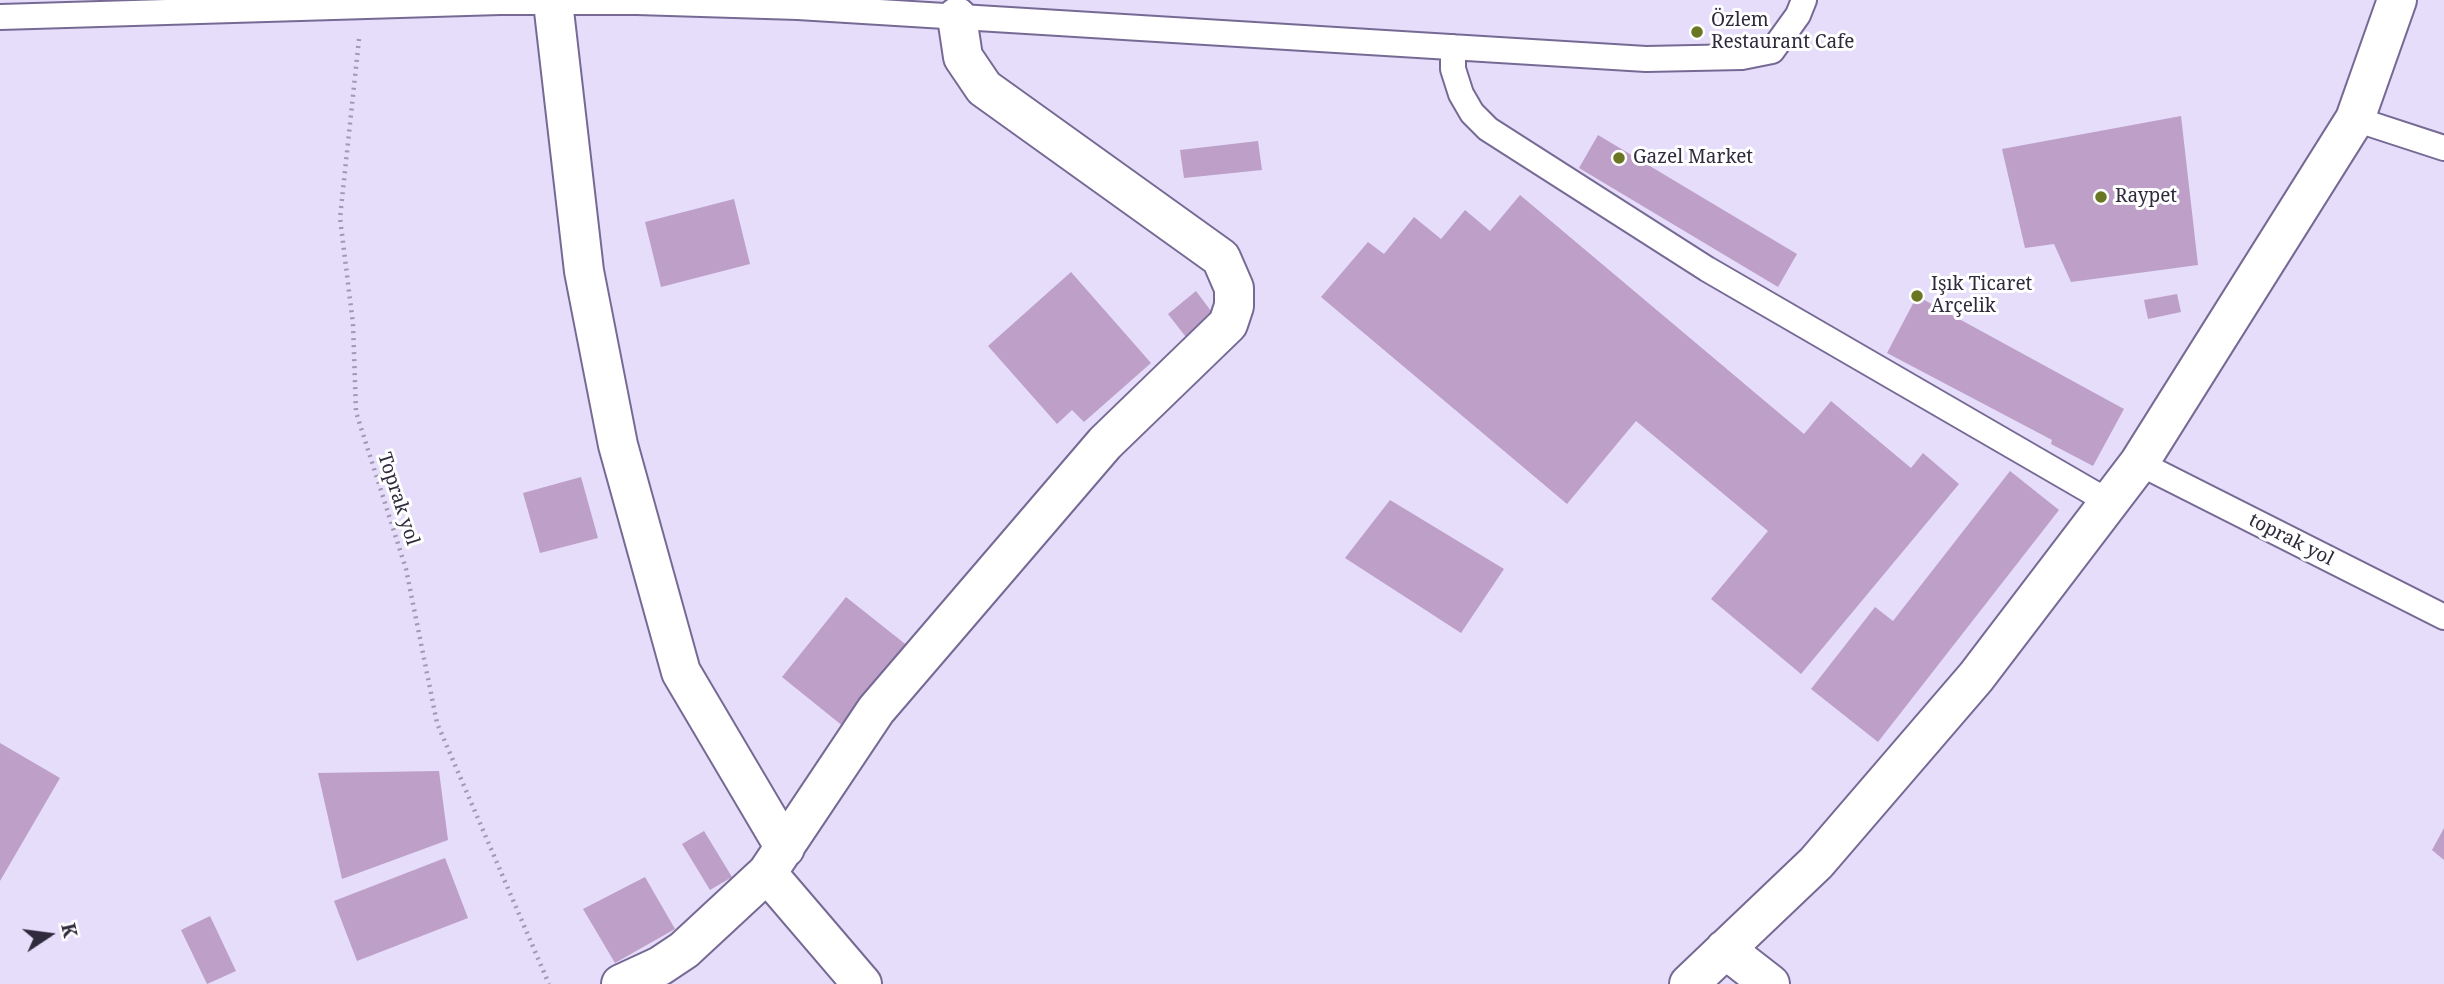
<!DOCTYPE html>
<meta charset="utf-8">
<style>
body{margin:0}
#map{position:relative;width:2444px;height:984px;overflow:hidden;background:#e5ddfa;font-family:"Noto Serif",serif}
canvas{display:block}
.north{position:absolute;left:14px;top:900px;width:70px;height:70px;-webkit-text-stroke:5px #fff;paint-order:stroke;rotate:77deg;font-size:19px;font-weight:700;line-height:28px;text-align:center;color:#2f2a3c}
.north::after{content:'';display:block;margin:auto;width:24px;height:32px;background:#2f2a3c;clip-path:polygon(50% 0,100% 100%,50% 72%,0 100%)}
</style>
<div id="map">
<canvas width="2444" height="984"></canvas>
<div class="north">K</div>
</div>
<script>
const context = document.querySelector('canvas').getContext('2d');
context.lineJoin = 'round';
function fillPath(path, color) { context.fillStyle = color; context.fill(path, 'evenodd'); }
const poly = rows => new Path2D(rows.map(r => 'M' + r).join(''));
function stroke(path, color, width, dash) { context.strokeStyle = color; context.lineWidth = width; context.lineCap = dash ? 'butt' : 'round'; context.setLineDash(dash || []); context.stroke(path); }
function label(font, color, halo, rows, align = 'center') {
  context.font = font + ' "Noto Serif",serif'; context.lineWidth = 6; context.setLineDash([]); context.textBaseline = 'middle'; context.strokeStyle = halo; context.fillStyle = color; for (const [text, x, y, turn = 0] of rows) {
    context.save(); context.translate(x, y); context.rotate((+turn || 0) * Math.PI / 180); context.textAlign = isNaN(turn) ? turn : align; if (halo) context.strokeText(text, 0, 0); context.fillText(text, 0, 0); context.restore();
  }
}
fillPath(poly([
 [2181,116,2198,265,2071,282,2054,244,2025,248,2002,149],
 [1598,135,1797,254,1778,287,1579,168],
 [1258,141,1262,170,1184,178,1180,150],
 [1520,195,1804,434,1831,401,1911,468,1923,453,1959,484,1801,674,1711,599,1768,531,1636,421,1567,504,1321,297,1368,242,1384,254,1414,217,1441,239,1465,210,1490,231],
 [734,199,750,264,661,287,645,222],
 [1071,272,1151,363,1084,422,1072,410,1057,424,988,346],
 [1196,291,1217,319,1189,341,1168,314],
 [2177,294,2181,312,2148,319,2144,300],
 [1917,296,2124,409,2093,466,2051,444,2052,440,1887,353],
 [2010,471,2059,510,1878,742,1811,689,1875,607,1893,621],
 [581,477,598,538,540,553,523,493],
 [1390,500,1504,569,1461,633,1345,558],
 [846,597,909,647,844,727,782,677],
 [0,743,60,778,0,881],
 [439,771,448,840,342,879,318,773],
 [2444,828,2444,860,2432,850],
 [704,831,732,877,710,890,682,844],
 [445,858,468,918,357,961,334,901],
 [645,877,675,929,615,963,583,909],
 [210,916,236,971,207,984,181,930]
]), '#bd9fc8');
const service = poly([
 [0,17,500,2,637,2,798,7,1646,59,1742,57,1772,51,1798,15,1804,0],
 [1453,47,1453,69,1461,94,1472,113,1488,129,1707,269,2109,502],
 [2355,119,2444,148],
 [2139,463,2444,617]
]);
const minor = poly([
 [553,2,584,271,618,445,681,672,785,848],
 [767,873,862,984],
 [1725,949,1770,984],
 [621,984,660,966,684,950,767,873,876,710,1105,443,1228,324,1234,306,1234,288,1221,258,984,88,963,57,957,17],
 [1689,984,1816,863,1976,677,2139,463,2355,119,2397,0]
]);
stroke(service, '#766a95', 28);
stroke(minor, '#766a95', 42);
stroke(poly([
 [359,39,340,218,353,324,356,412,406,569,437,723,549,984]
]), '#a099b2', 4.5, [2, 5]);
stroke(service, '#fff', 24);
stroke(minor, '#fff', 38);
for (const [x, y, r, color] of [
 [1697,32,7,"#6a7622"],
 [1619,158,7,"#6a7622"],
 [2101,197,7,"#6a7622"],
 [1917,296,7,"#6a7622"]
]) { const dot = new Path2D(); dot.arc(x, y, r, 0, 2 * Math.PI); context.fillStyle = color; context.fill(dot); stroke(dot, '#fff', 2.5); }
label('19px', '#2f2a3c', '#fff', [
 ["Özlem",1711,21],
 ["Restaurant Cafe",1711,43],
 ["Gazel Market",1633,158],
 ["Raypet",2115,197],
 ["Işık Ticaret",1931,285],
 ["Arçelik",1931,307]
], 'left');
label('19px', '#2f2a3c', '#fff', [
 ["Toprak yol",398,499,72],
 ["toprak yol",2291,540,27]
]);
</script>
